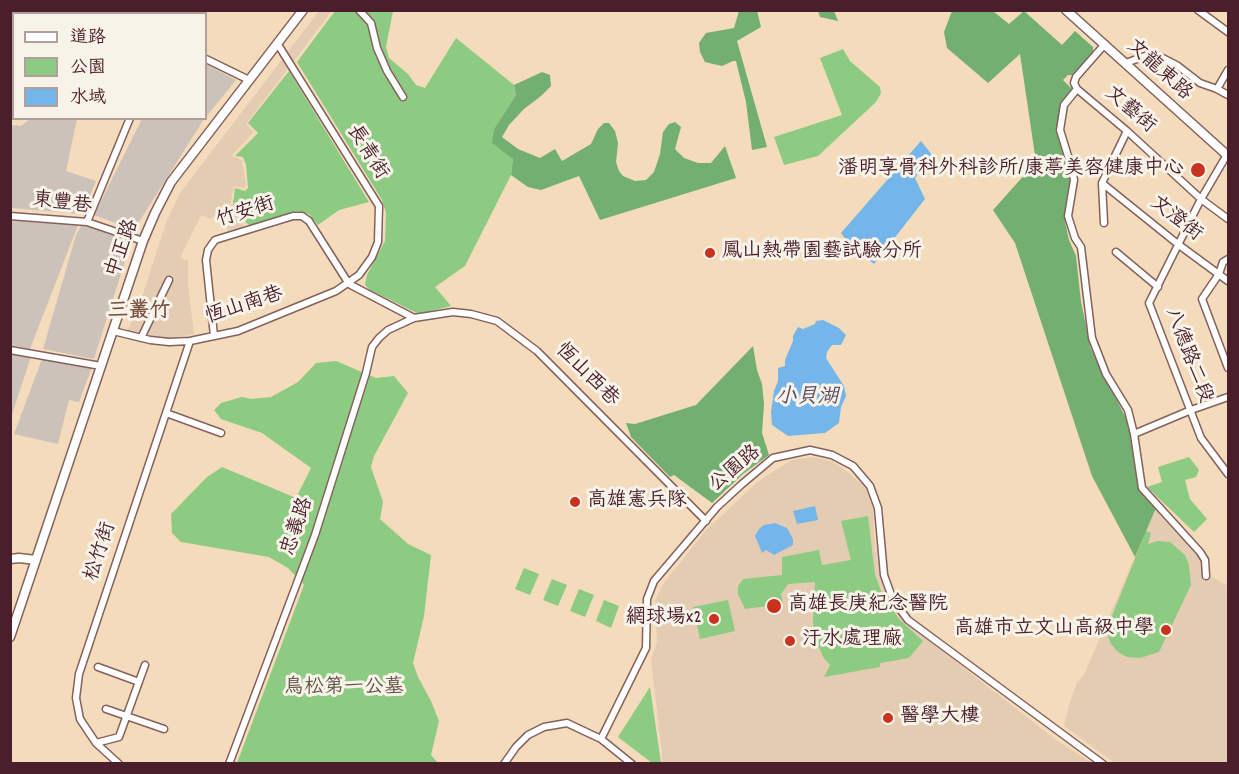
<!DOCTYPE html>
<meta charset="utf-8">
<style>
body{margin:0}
#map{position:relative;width:1239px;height:774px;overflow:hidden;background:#f3dbbb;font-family:Dekko,"LXGW WenKai TC",sans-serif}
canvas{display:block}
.frame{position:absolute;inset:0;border:12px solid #4a1f2b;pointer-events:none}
.legend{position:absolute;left:12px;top:12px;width:195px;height:108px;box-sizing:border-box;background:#f7f3e8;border:2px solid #b29e9c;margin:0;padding:8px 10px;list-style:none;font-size:18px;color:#4a1f2b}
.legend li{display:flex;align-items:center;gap:12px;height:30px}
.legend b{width:30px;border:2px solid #b29e9c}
</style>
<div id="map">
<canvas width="1239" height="774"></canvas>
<div class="frame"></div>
<ul class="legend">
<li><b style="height:8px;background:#fff"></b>道路</li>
<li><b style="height:16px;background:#8dcb82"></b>公園</li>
<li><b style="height:16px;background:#75b6ea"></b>水域</li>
</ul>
</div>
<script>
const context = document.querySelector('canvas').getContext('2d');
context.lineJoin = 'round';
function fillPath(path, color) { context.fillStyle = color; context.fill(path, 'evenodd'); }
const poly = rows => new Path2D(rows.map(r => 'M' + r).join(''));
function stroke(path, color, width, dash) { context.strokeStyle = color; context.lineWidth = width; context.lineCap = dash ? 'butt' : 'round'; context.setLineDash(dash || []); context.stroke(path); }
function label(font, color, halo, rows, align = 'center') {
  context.font = font + ' Dekko,"LXGW WenKai TC",sans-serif'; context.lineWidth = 6; context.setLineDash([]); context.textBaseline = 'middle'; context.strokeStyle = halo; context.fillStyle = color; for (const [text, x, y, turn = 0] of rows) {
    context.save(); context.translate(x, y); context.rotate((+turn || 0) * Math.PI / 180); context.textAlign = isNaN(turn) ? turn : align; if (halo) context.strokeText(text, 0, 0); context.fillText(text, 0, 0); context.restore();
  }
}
fillPath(poly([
 [319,11,332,11,246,124,254,132,231,156,242,160,246,185,244,188,234,186,230,206,245,227,229,231,213,216,211,219,201,215,180,258,188,261,188,286,194,334,167,339,127,332,143,294,166,223,180,193],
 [812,457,831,461,848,472,865,487,873,508,874,534,879,574,889,600,904,621,1056,740,1092,763,663,763,651,660,657,642,655,600,663,584,707,529,753,486,766,476,792,460],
 [1156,508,1201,558,1205,579,1212,577,1228,586,1228,763,1115,763,1064,726,1069,705,1077,682,1084,675]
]), '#e4ccb2');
fillPath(poly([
 [206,64,236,80,206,117],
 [30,119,77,119,66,171,96,181,82,214,11,208,11,125,21,126],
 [142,119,204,119,134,230,94,215],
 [10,219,78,225,30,349,11,345],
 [82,224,131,242,94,359,43,349,76,235],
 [11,354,31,356,11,418],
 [42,359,92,367,79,402,69,400,58,444,14,434]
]), '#ccc2b9');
fillPath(poly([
 [335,11,393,11,386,47,389,58,408,74,416,85,425,88,456,38,514,85,516,95,494,129,507,153,513,159,511,175,465,266,435,287,451,306,419,314,370,290,365,285,367,275,385,241,386,213,382,200,297,62],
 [843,49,850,61,880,87,881,93,876,102,818,156,784,165,774,137,842,115,820,58],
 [289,71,369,202,339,210,318,225,309,214,297,211,250,226,237,214,233,205,235,188,245,191,248,188,246,165,243,157,235,156,258,133,248,123],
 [336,361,376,378,394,376,408,393,374,456,371,467,383,502,380,519,408,544,431,555,424,616,413,663,418,677,431,701,439,721,431,755,438,763,237,763,304,585,288,568,269,557,181,542,172,533,171,514,207,477,222,467,296,498,311,468,262,433,221,419,214,410,221,403,242,397,251,399,271,397,298,382,316,363],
 [1189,457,1199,470,1196,477,1185,480,1190,499,1207,519,1194,532,1147,487,1162,482,1158,467],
 [868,516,875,575,883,596,899,619,923,641,909,658,880,663,880,667,824,677,830,665,823,657,814,635,813,621,815,582,788,584,781,594,783,604,745,609,738,594,738,586,743,579,782,575,782,557,819,550,822,565,851,560,841,521],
 [1146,531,1151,533,1148,544,1158,541,1170,542,1185,555,1189,565,1191,585,1159,652,1140,658,1127,657,1118,652,1111,644,1106,631],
 [524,568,539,574,530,595,515,589],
 [552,579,567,585,558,606,543,600],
 [579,589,594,595,585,617,570,611],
 [604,600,619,606,611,628,596,621],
 [728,600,735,631,700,639,693,607],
 [650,687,661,763,652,763,618,737]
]), '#8dcb82');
fillPath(poly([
 [739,11,757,11,761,27,737,41,767,147,752,150,746,102,736,61,733,61,722,66,705,62,700,52,699,43,706,33,734,28],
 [818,11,834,11,838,21,820,17],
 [952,11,993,11,1009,24,1024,11,1062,45,1075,31,1093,47,1093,52,1073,75,1068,75,1063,80,1072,89,1063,104,1058,128,1070,179,1065,221,1069,240,1076,256,1081,302,1091,349,1130,426,1139,488,1156,508,1135,557,1092,476,1015,243,993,210,1036,162,1020,54,988,83,947,48,944,32],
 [542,72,550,75,551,86,541,96,524,109,509,125,502,137,518,149,540,158,555,149,562,161,591,144,598,129,604,123,609,123,615,131,618,143,616,162,619,171,623,176,635,181,646,180,654,172,660,154,663,132,669,124,675,122,681,127,675,149,684,158,698,163,711,163,725,146,736,178,600,220,579,176,541,190,528,187,511,175,513,159,492,143,494,129,516,95,514,85],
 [753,346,757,370,762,384,764,404,762,433,769,455,743,474,712,503,674,475,670,477,631,437,626,423,635,424,696,405]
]), '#72af70');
fillPath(poly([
 [921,141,932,155,915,178,925,199,874,264,851,247,841,233],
 [823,320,839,328,846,335,841,345,832,345,827,352,826,358,844,386,846,396,841,407,839,423,825,433,788,436,772,425,771,412,774,391,778,381,778,368,785,366,785,360,793,341,793,336,798,327,803,329,815,324,816,321],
 [815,506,818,520,797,524,793,511],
 [775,523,787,528,793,539,793,545,774,555,766,550,762,553,755,536,759,529,764,525]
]), '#75b6ea');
const street = poly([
 [86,10,94,14],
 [359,10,371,23,377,48,387,71,403,97],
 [1198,10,1228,32],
 [180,14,181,10],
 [10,39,14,39],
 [1105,44,1076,77,1074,83,1077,89,1127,131,1201,199,1228,219],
 [206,59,249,80],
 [1126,63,1153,53,1178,66,1200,83,1217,89,1228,70],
 [1077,89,1064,105,1060,130,1072,169,1074,180,1068,216,1075,238,1081,247,1092,338,1106,374,1128,410,1134,434,1142,488,1200,552,1205,560,1206,576],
 [1217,89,1228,95],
 [1228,153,1201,199,1149,303,1201,438,1228,474],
 [1102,183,1179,245,1228,281],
 [10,216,87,222,143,241],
 [87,222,130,118],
 [1104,223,1102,183,1127,131],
 [1116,252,1158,287],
 [1228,259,1223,262,1219,274,1202,299,1228,368],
 [349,284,414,318],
 [113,331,150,340,169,342,190,341,238,331,336,291,359,275,372,257,378,242,379,206,277,43],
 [214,336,206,260,208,250,215,240,293,216,302,216,309,221,349,284],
 [141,338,169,280],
 [10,350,101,366],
 [166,413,221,433],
 [1134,434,1191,410,1228,397],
 [98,667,139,682],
 [106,709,164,729],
 [601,739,646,648,647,599,654,581,717,507,742,484,773,458,810,450,832,455,853,466,870,486,878,508,884,575,893,600,908,620,1103,764],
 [96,743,119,737,145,665],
 [119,764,96,743,80,719,76,698,79,674,190,341],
 [229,764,315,535,366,373,372,347,379,338,388,330,414,318,453,312,471,314,497,321,537,351,706,521],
 [504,764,516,747,528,735,544,727,567,723,601,739,632,764]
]);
const secondary = poly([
 [1066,10,1228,156],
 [10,559,19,558,36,560],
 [10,637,143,241,155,213,171,182,303,10]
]);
stroke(street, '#85615d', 9);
stroke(secondary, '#85615d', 11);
stroke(street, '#fff', 6);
stroke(secondary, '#fff', 8);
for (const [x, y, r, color] of [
 [1198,170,8,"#c8321e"],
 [710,253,6,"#c8321e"],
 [575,502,6,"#c8321e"],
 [774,606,8,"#c8321e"],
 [714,619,6,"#c8321e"],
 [1166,630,6,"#c8321e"],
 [790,641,6,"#c8321e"],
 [888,718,6,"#c8321e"]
]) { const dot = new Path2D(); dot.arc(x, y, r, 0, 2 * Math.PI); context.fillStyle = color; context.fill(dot); stroke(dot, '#f7f3e8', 2); }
label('20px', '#4a1f2b', '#f7f3e8', [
 ["文龍東路",1158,71,42],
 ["文藝街",1129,111,41],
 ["長青街",366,153,58],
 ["東豐巷",62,205,7],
 ["竹安街",246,214,-18],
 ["文澄街",1175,220,38],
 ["中正路",124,249,-70],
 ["恆山南巷",245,307,-18],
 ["八德路二段",1187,356,69],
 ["恆山西巷",586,376,45],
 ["公園路",736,470,-40],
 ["忠義路",299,527,-71],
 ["松竹街",102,552,-72]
]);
label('20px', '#4a1f2b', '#f7f3e8', [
 ["潘明享骨科外科診所/康葶美容健康中心",1184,170,"right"],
 ["鳳山熱帶園藝試驗分所",722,253],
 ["高雄憲兵隊",587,502],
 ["高雄長庚紀念醫院",788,606],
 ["網球場x2",702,619,"right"],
 ["高雄市立文山高級中學",1154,630,"right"],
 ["汙水處理廠",802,641],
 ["醫學大樓",900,718]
], 'left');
label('20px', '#5e5345', '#f7f3e8', [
 ["鳥松第一公墓",344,689]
]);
label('bold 21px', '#784c3e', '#f7f3e8', [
 ["三叢竹",139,313]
]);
label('italic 21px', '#574c64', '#f7f3e8', [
 ["小貝湖",807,399]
]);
</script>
